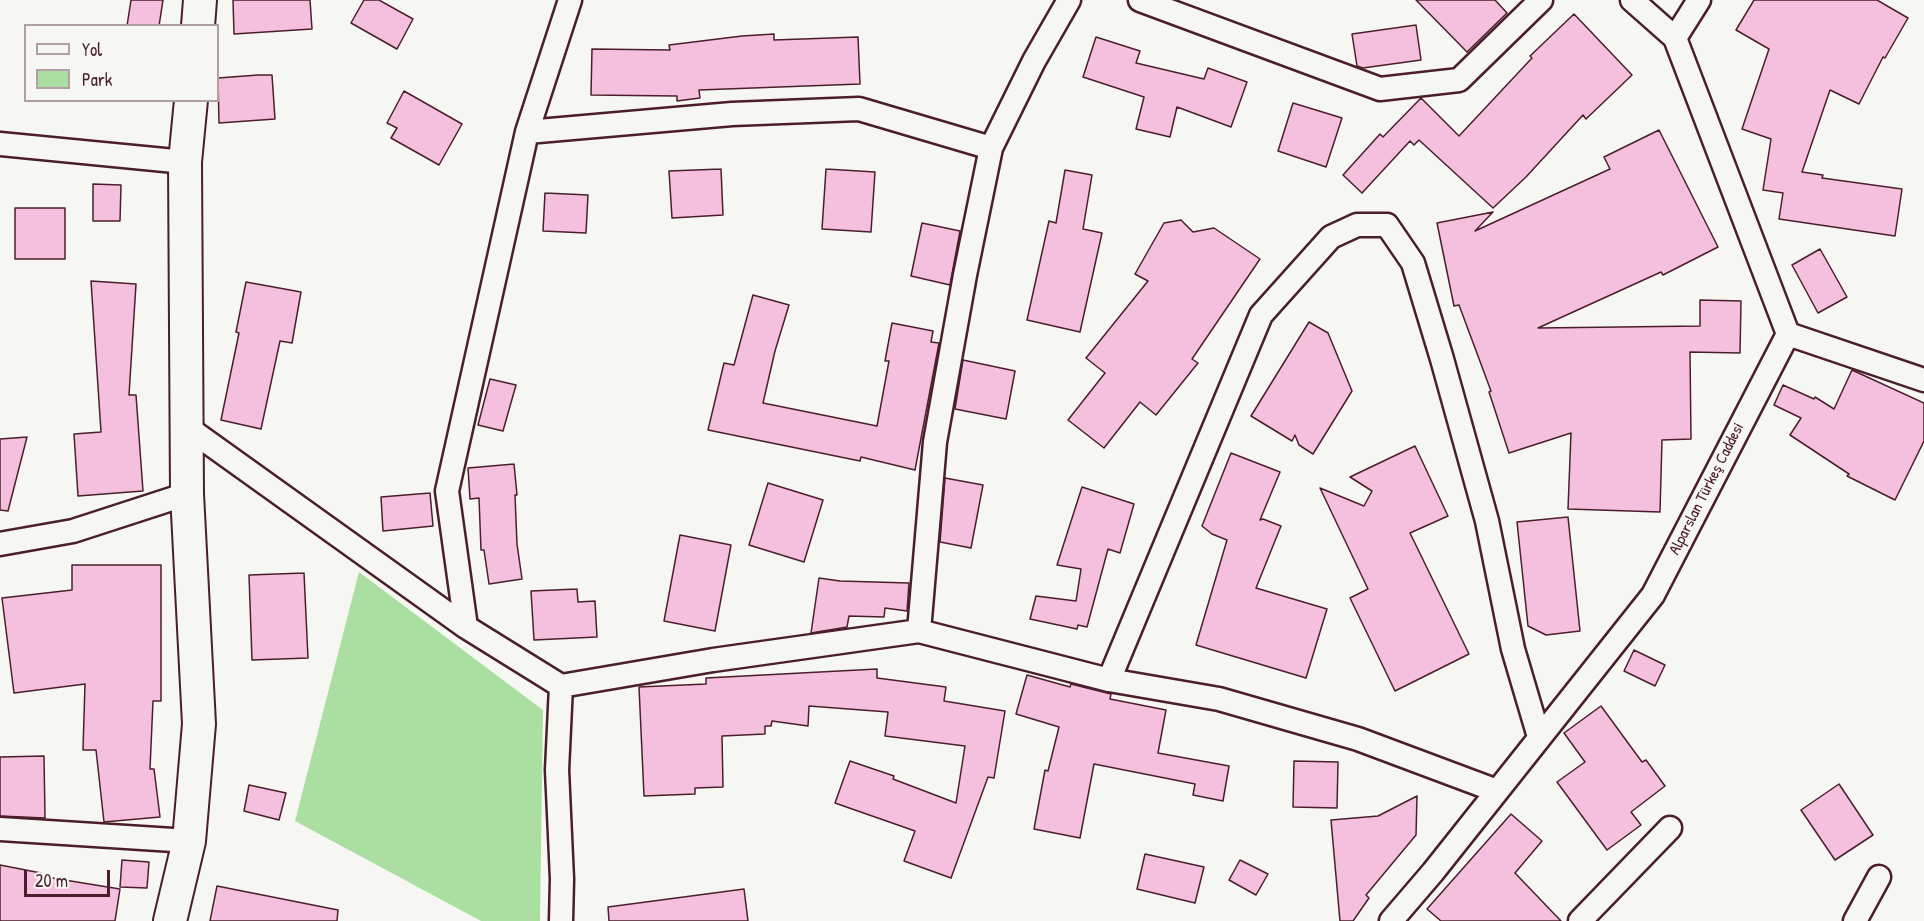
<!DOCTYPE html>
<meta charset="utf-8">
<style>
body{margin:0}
#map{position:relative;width:1924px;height:921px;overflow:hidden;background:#f6f6f2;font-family:"Patrick Hand",sans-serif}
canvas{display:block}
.legend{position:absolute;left:24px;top:24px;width:195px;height:78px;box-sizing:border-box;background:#f6f6f2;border:2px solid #b1a0a2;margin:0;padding:8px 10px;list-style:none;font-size:18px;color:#4a1f2b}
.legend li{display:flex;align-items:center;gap:12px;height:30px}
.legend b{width:30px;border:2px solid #b1a0a2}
.scale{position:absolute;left:24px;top:870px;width:86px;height:27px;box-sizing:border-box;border:3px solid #4a1f2b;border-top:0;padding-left:8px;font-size:18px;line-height:21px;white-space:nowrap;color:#4a1f2b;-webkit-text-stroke:4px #f6f6f2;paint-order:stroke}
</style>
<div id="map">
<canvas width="1924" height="921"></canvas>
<ul class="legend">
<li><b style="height:8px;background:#f6f6f2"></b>Yol</li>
<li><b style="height:16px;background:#abdfa2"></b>Park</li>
</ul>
<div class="scale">20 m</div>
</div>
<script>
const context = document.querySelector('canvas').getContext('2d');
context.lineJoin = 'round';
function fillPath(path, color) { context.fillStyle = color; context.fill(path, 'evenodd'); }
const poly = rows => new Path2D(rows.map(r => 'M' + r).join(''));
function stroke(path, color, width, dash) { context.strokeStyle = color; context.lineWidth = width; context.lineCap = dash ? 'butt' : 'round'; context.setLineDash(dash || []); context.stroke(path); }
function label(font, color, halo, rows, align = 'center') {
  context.font = font + ' "Patrick Hand",sans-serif'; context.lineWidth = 4.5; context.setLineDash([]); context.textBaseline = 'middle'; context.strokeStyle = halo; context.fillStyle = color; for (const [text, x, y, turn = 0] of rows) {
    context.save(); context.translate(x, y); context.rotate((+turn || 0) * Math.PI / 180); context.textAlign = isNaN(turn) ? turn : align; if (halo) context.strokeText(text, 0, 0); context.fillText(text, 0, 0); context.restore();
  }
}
fillPath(poly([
 [359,572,543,710,540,921,481,921,295,821]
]), '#abdfa2');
const building = poly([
 [131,0,163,0,159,26,127,26,131,0],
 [233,0,310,0,312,29,234,34,233,0],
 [364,0,379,0,413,19,397,49,351,23,364,0],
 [1416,0,1495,0,1507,13,1467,52,1416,0],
 [1754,0,1877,0,1908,18,1885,58,1883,57,1859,104,1830,90,1802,172,1823,175,1822,178,1902,189,1895,236,1779,219,1783,193,1763,190,1771,139,1742,129,1769,49,1736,30,1754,0],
 [1574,14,1632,75,1586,119,1583,115,1526,177,1493,208,1419,140,1414,145,1410,141,1362,193,1343,175,1380,134,1383,137,1421,98,1459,136,1532,58,1530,56,1574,14],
 [1416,25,1421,60,1363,68,1357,66,1352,34,1416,25],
 [774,34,774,40,858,37,860,84,699,90,700,98,677,101,677,96,591,95,592,49,670,50,669,45,742,36,774,34],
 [1096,37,1140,51,1136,63,1204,79,1208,68,1247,82,1231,127,1177,107,1170,137,1136,129,1144,97,1083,77,1096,37],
 [258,75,272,75,275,119,219,123,218,78,258,75],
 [404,91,462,124,439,165,391,138,397,128,387,123,404,91],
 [1293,103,1342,118,1326,167,1278,151,1293,103],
 [1659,130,1718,247,1663,275,1661,272,1538,328,1700,326,1700,300,1741,301,1740,353,1690,352,1691,439,1662,440,1660,512,1568,509,1571,433,1509,453,1489,392,1491,391,1459,305,1454,306,1437,223,1493,212,1475,231,1610,169,1604,157,1659,130],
 [721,169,723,215,672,218,669,171,721,169],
 [826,169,875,172,871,232,822,229,826,169],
 [1065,170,1092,175,1083,229,1102,233,1080,332,1027,320,1049,221,1056,223,1065,170],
 [93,184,121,185,120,221,93,221,93,184],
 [545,193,588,195,586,233,543,231,545,193],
 [15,208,65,208,65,259,15,259,15,208],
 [1181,220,1193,232,1214,228,1260,259,1192,359,1198,363,1156,415,1140,402,1104,448,1068,420,1105,373,1086,358,1148,281,1135,274,1164,223,1181,220],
 [922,223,960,231,950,285,911,276,922,223],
 [1820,249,1847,297,1818,313,1792,265,1820,249],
 [91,281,136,284,129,395,136,395,143,491,78,496,74,434,101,432,91,281],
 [246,282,301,292,292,343,280,341,261,429,221,420,239,333,236,332,246,282],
 [753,295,789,305,775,351,763,403,877,426,889,361,885,361,892,323,933,331,931,342,939,343,915,470,861,457,860,461,708,430,724,363,734,365,753,295],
 [1309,322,1328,333,1352,391,1313,454,1299,445,1295,435,1292,441,1251,416,1309,322],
 [963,360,1015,371,1006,419,955,409,963,360],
 [1852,370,1924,403,1924,441,1895,500,1847,476,1849,474,1790,435,1801,418,1774,405,1783,385,1814,399,1815,397,1834,409,1852,370],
 [490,379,516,385,503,431,478,425,490,379],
 [27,437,8,511,0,510,0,439,27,437],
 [1415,446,1448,516,1410,533,1469,654,1395,691,1350,598,1368,589,1320,488,1364,506,1372,491,1350,477,1415,446],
 [1231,453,1280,472,1260,520,1263,519,1281,526,1256,588,1327,609,1306,678,1196,645,1227,540,1212,534,1202,526,1231,453],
 [514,464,517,495,515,495,517,544,522,579,489,584,484,550,481,550,479,498,470,499,468,468,514,464],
 [945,478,983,485,971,548,940,542,945,478],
 [768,483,823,500,804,562,749,545,768,483],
 [1082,487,1134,504,1120,553,1108,549,1087,627,1078,625,1077,629,1030,619,1036,596,1076,601,1081,569,1057,565,1082,487],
 [430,493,433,526,383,531,381,497,430,493],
 [1568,517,1580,631,1546,635,1528,626,1517,522,1568,517],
 [680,535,731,545,715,631,664,621,680,535],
 [72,565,161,565,161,701,153,701,150,769,154,769,160,817,104,822,96,750,83,750,85,684,14,693,2,598,72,590,72,565],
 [304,573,308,658,252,660,249,575,304,573],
 [819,578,840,581,909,583,907,611,885,608,884,617,849,616,847,627,811,633,819,578],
 [577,589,578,602,595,601,597,637,534,640,531,591,577,589],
 [1634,650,1665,665,1655,686,1624,671,1634,650],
 [877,669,877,678,946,687,944,701,1005,711,994,778,988,777,951,878,904,861,915,831,835,803,850,761,894,776,893,779,956,803,965,746,885,736,888,712,809,706,808,726,772,721,771,726,765,726,765,734,722,736,723,787,695,788,695,794,644,796,639,687,706,684,706,678,877,669],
 [1027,675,1070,687,1071,684,1111,694,1110,699,1166,710,1158,753,1229,766,1223,801,1193,795,1195,784,1094,764,1080,838,1034,829,1045,770,1048,771,1059,727,1016,714,1027,675],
 [1601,706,1642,762,1646,760,1665,786,1631,812,1641,825,1607,850,1557,782,1585,762,1564,733,1601,706],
 [44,756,45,818,0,816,0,757,44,756],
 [1294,761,1338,762,1337,808,1293,807,1294,761],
 [1839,784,1873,835,1835,860,1801,810,1839,784],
 [249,785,286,793,279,820,244,811,249,785],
 [1417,796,1416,835,1366,895,1369,898,1353,921,1340,921,1331,820,1378,816,1417,796],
 [1511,814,1542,841,1515,873,1561,921,1441,921,1427,909,1511,814],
 [1145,854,1204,867,1195,903,1137,889,1145,854],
 [122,860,149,862,147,888,120,887,122,860],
 [1240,860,1268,874,1256,895,1229,880,1240,860],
 [0,865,41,873,40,876,120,889,115,921,0,921,0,865],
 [217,886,338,910,337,921,210,921,217,886],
 [744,889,748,921,609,921,608,907,744,889]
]);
fillPath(building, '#f4c0dd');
stroke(building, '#4a1f2b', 1.5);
const street = poly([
 [1140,0,1380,89,1459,80,1541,0],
 [1632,0,1675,38],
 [527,132,732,114,859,109,991,148,1034,61,1069,0],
 [0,144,185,162],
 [1788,334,1924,380],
 [188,428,466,627,447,491,527,132,570,0],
 [0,544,73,531,187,494],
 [466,627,561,686,557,770,562,879,561,921],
 [919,631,935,442,965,275,991,148],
 [1109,680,1261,315,1331,237,1357,225,1387,225,1413,263,1442,359,1487,521,1513,649,1539,737],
 [561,686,713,660,919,631,1109,680,1219,699,1358,739,1497,791],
 [0,829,189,841],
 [1391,921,1433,872,1653,595,1788,334,1675,38,1699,0],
 [1580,921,1670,828],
 [1855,921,1879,877]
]);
const secondary = poly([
 [198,26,200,0],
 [170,921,189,841,199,724,187,494,185,162,191,100]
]);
stroke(street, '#4a1f2b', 27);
stroke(secondary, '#4a1f2b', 36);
stroke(street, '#f6f6f2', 22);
stroke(secondary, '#f6f6f2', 32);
label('16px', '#4a1f2b', '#f6f6f2', [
 ["Alparslan Türkeş Caddesi",1707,489,-63]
]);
</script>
